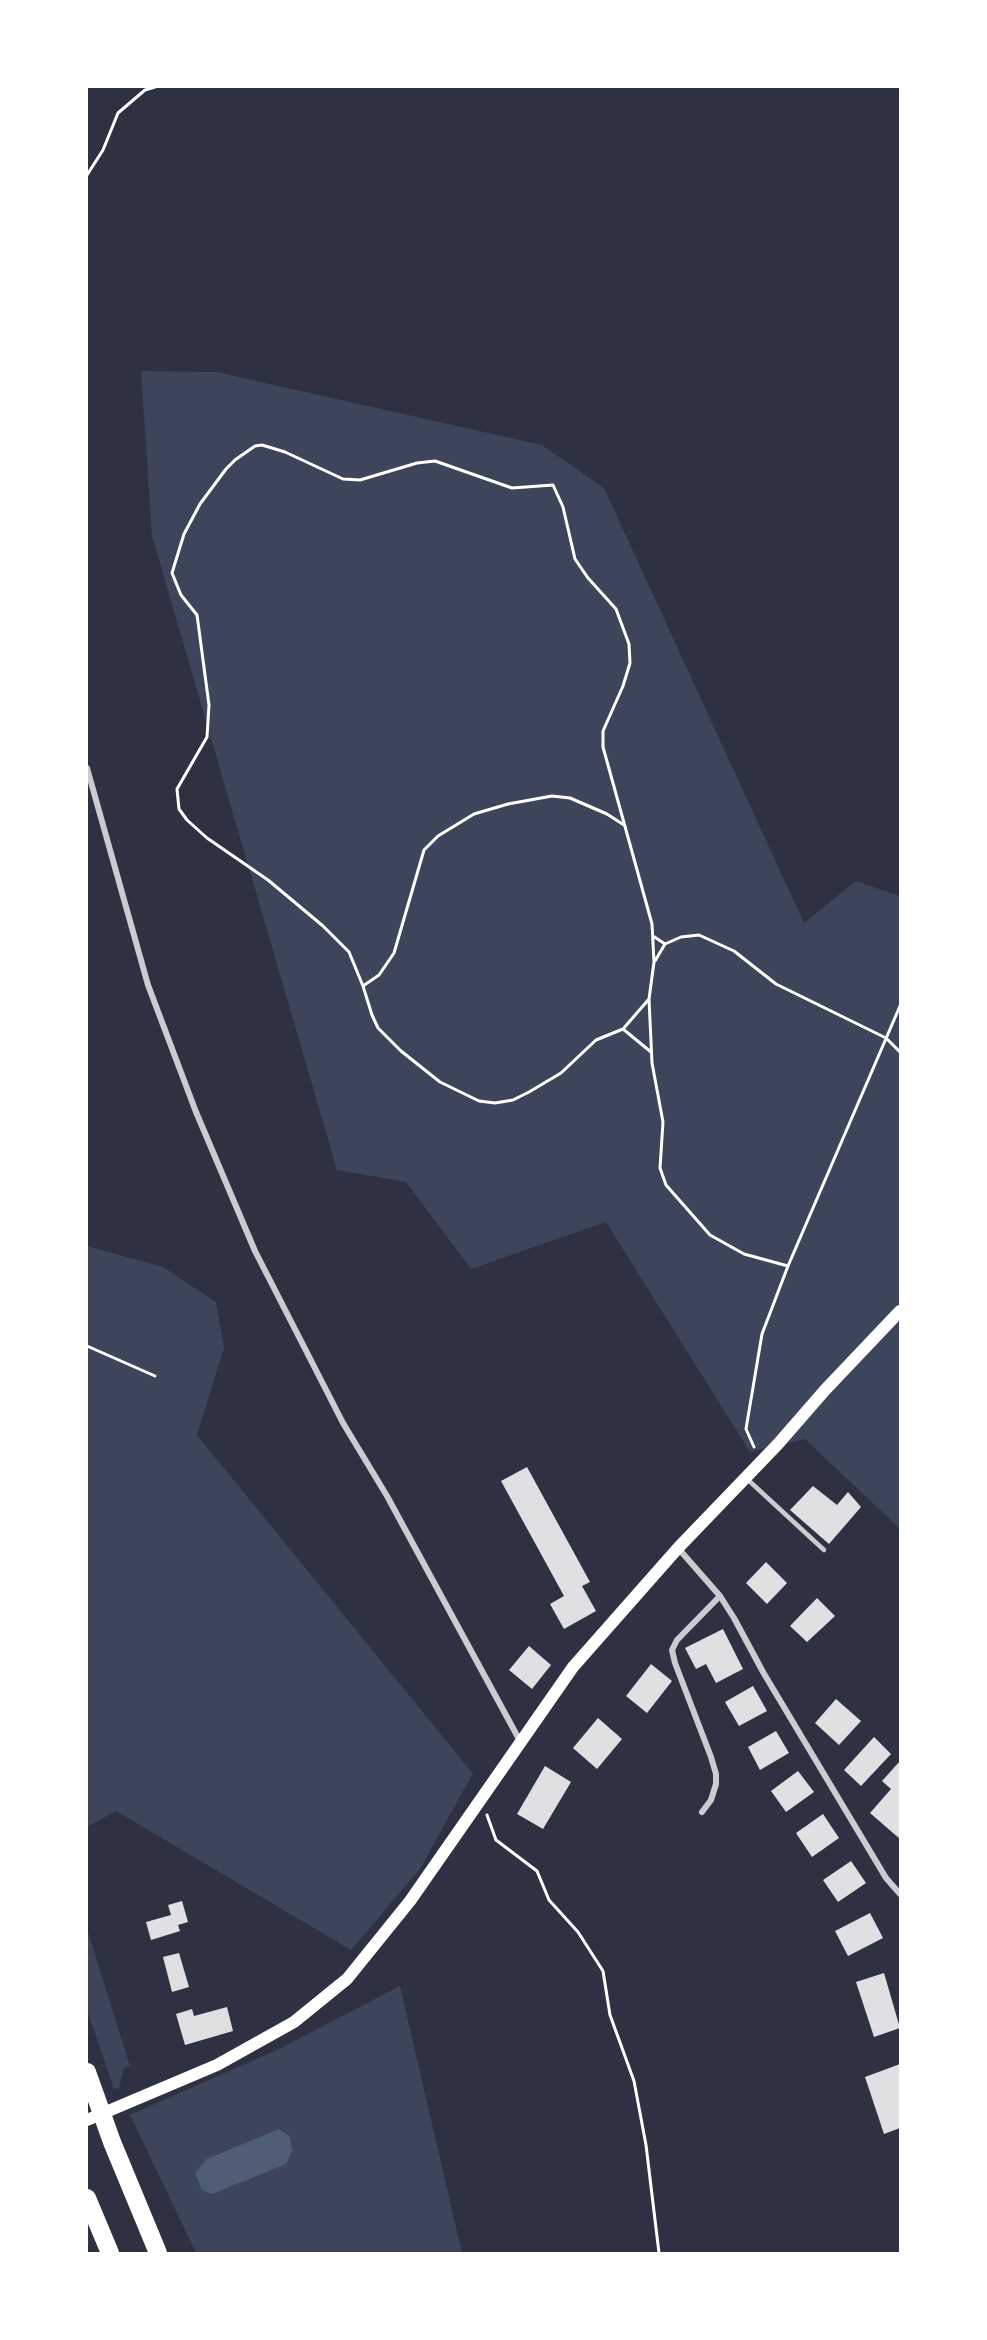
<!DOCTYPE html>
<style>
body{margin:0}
#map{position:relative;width:987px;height:2340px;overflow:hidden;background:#2d3142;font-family:"DejaVu Sans",sans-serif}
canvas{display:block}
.frame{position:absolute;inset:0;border:88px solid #fff;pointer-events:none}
</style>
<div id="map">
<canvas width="987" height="2340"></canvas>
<div class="frame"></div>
</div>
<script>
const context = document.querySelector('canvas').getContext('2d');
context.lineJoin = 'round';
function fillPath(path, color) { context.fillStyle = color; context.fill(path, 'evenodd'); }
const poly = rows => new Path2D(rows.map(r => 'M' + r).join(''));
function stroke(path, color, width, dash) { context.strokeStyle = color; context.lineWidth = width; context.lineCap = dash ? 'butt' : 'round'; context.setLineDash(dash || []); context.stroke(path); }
fillPath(poly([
 [141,371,216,372,542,445,604,488,804,923,856,881,900,896,900,1529,805,1439,750,1452,606,1222,471,1269,406,1182,337,1170,152,536],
 [87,1246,163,1267,216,1302,224,1348,197,1435,474,1775,472,1775,420,1869,351,1950,116,1811,87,1827],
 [87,1929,130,2066,124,2068,119,2088,114,2089,87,2010],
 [400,1986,462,2253,196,2253,130,2115,277,2050]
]), '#3c4559');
fillPath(poly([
 [279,2129,290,2137,292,2151,286,2164,212,2194,202,2190,195,2173,207,2159]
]), '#4f5d75');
fillPath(poly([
 [527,1467,590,1582,582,1586,596,1611,564,1629,550,1604,564,1596,501,1481],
 [813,1486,837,1505,848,1492,861,1507,829,1544,790,1510],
 [766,1562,787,1583,767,1604,746,1583],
 [817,1598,835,1616,807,1642,790,1626],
 [723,1629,743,1669,716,1683,706,1664,696,1669,685,1648],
 [529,1646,551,1665,532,1689,509,1670],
 [651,1664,672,1681,647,1713,626,1696],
 [753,1686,767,1711,739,1726,725,1702],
 [836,1699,861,1721,839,1745,815,1723],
 [598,1718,622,1739,597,1769,573,1748],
 [776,1731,789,1753,760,1770,748,1747],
 [874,1737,891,1754,861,1786,844,1770],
 [900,1761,900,1839,870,1813,891,1789,882,1781],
 [545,1766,571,1782,543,1829,517,1814],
 [798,1771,814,1792,786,1812,771,1791],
 [823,1814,839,1838,812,1857,796,1833],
 [851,1861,866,1883,838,1902,823,1880],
 [182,1901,188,1922,178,1925,180,1931,151,1940,146,1922,171,1915,168,1905],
 [870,1913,883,1938,848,1956,835,1931],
 [179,1953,189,1987,172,1992,163,1957],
 [884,1973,900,2028,874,2037,856,1982],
 [227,2007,233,2031,185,2045,176,2014,192,2009,194,2016],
 [900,2064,900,2128,884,2134,865,2077]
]), '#e0e0e3');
stroke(poly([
 [87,175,103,150,118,113,145,90,155,87],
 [624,825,607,814,570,798,552,796,508,804,474,814,438,836,424,850,394,953,379,975,363,986,372,1015,378,1028,401,1051,440,1082,479,1101,495,1103,513,1100,529,1092,561,1073,596,1040,623,1029,651,1052],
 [653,936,665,944],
 [655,961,665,944,681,937,699,935,734,951,776,984,886,1038,900,1052],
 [363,986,349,952,323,926,268,880,207,838,187,820,179,809,177,789,207,737,209,705,197,615,181,595,172,573,184,534,200,504,226,469,235,460,255,446,262,445,285,452,343,479,360,480,417,463,435,461,512,488,553,485,563,507,575,559,588,578,616,609,629,644,630,663,623,686,603,731,603,747,652,924,654,962,649,999,652,1063,663,1122,660,1168,666,1185,710,1235,744,1254,788,1266],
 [623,1029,649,999],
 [87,1346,155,1376],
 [754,1447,746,1429,762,1334,788,1266,900,1006],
 [487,1815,496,1840,537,1871,549,1900,578,1932,603,1971,610,2015,634,2081,646,2145,659,2253]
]), '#fff', 3);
stroke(poly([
 [746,1478,824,1550]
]), '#caccd0', 4.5);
stroke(poly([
 [87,768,148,985,196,1112,255,1251,343,1423,387,1496,520,1741],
 [678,1548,720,1596,734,1618,763,1672,886,1878,900,1894],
 [702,1812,711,1800,716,1784,716,1774,711,1757,675,1663,672,1650,677,1640,720,1596]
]), '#caccd0', 6);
stroke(poly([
 [87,2120,217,2065,294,2022,347,1979,410,1901,573,1667,678,1548,778,1444,825,1390,900,1311]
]), '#fff', 12);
stroke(poly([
 [87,2072,112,2142,158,2253],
 [87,2198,110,2253]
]), '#fff', 18);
</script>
